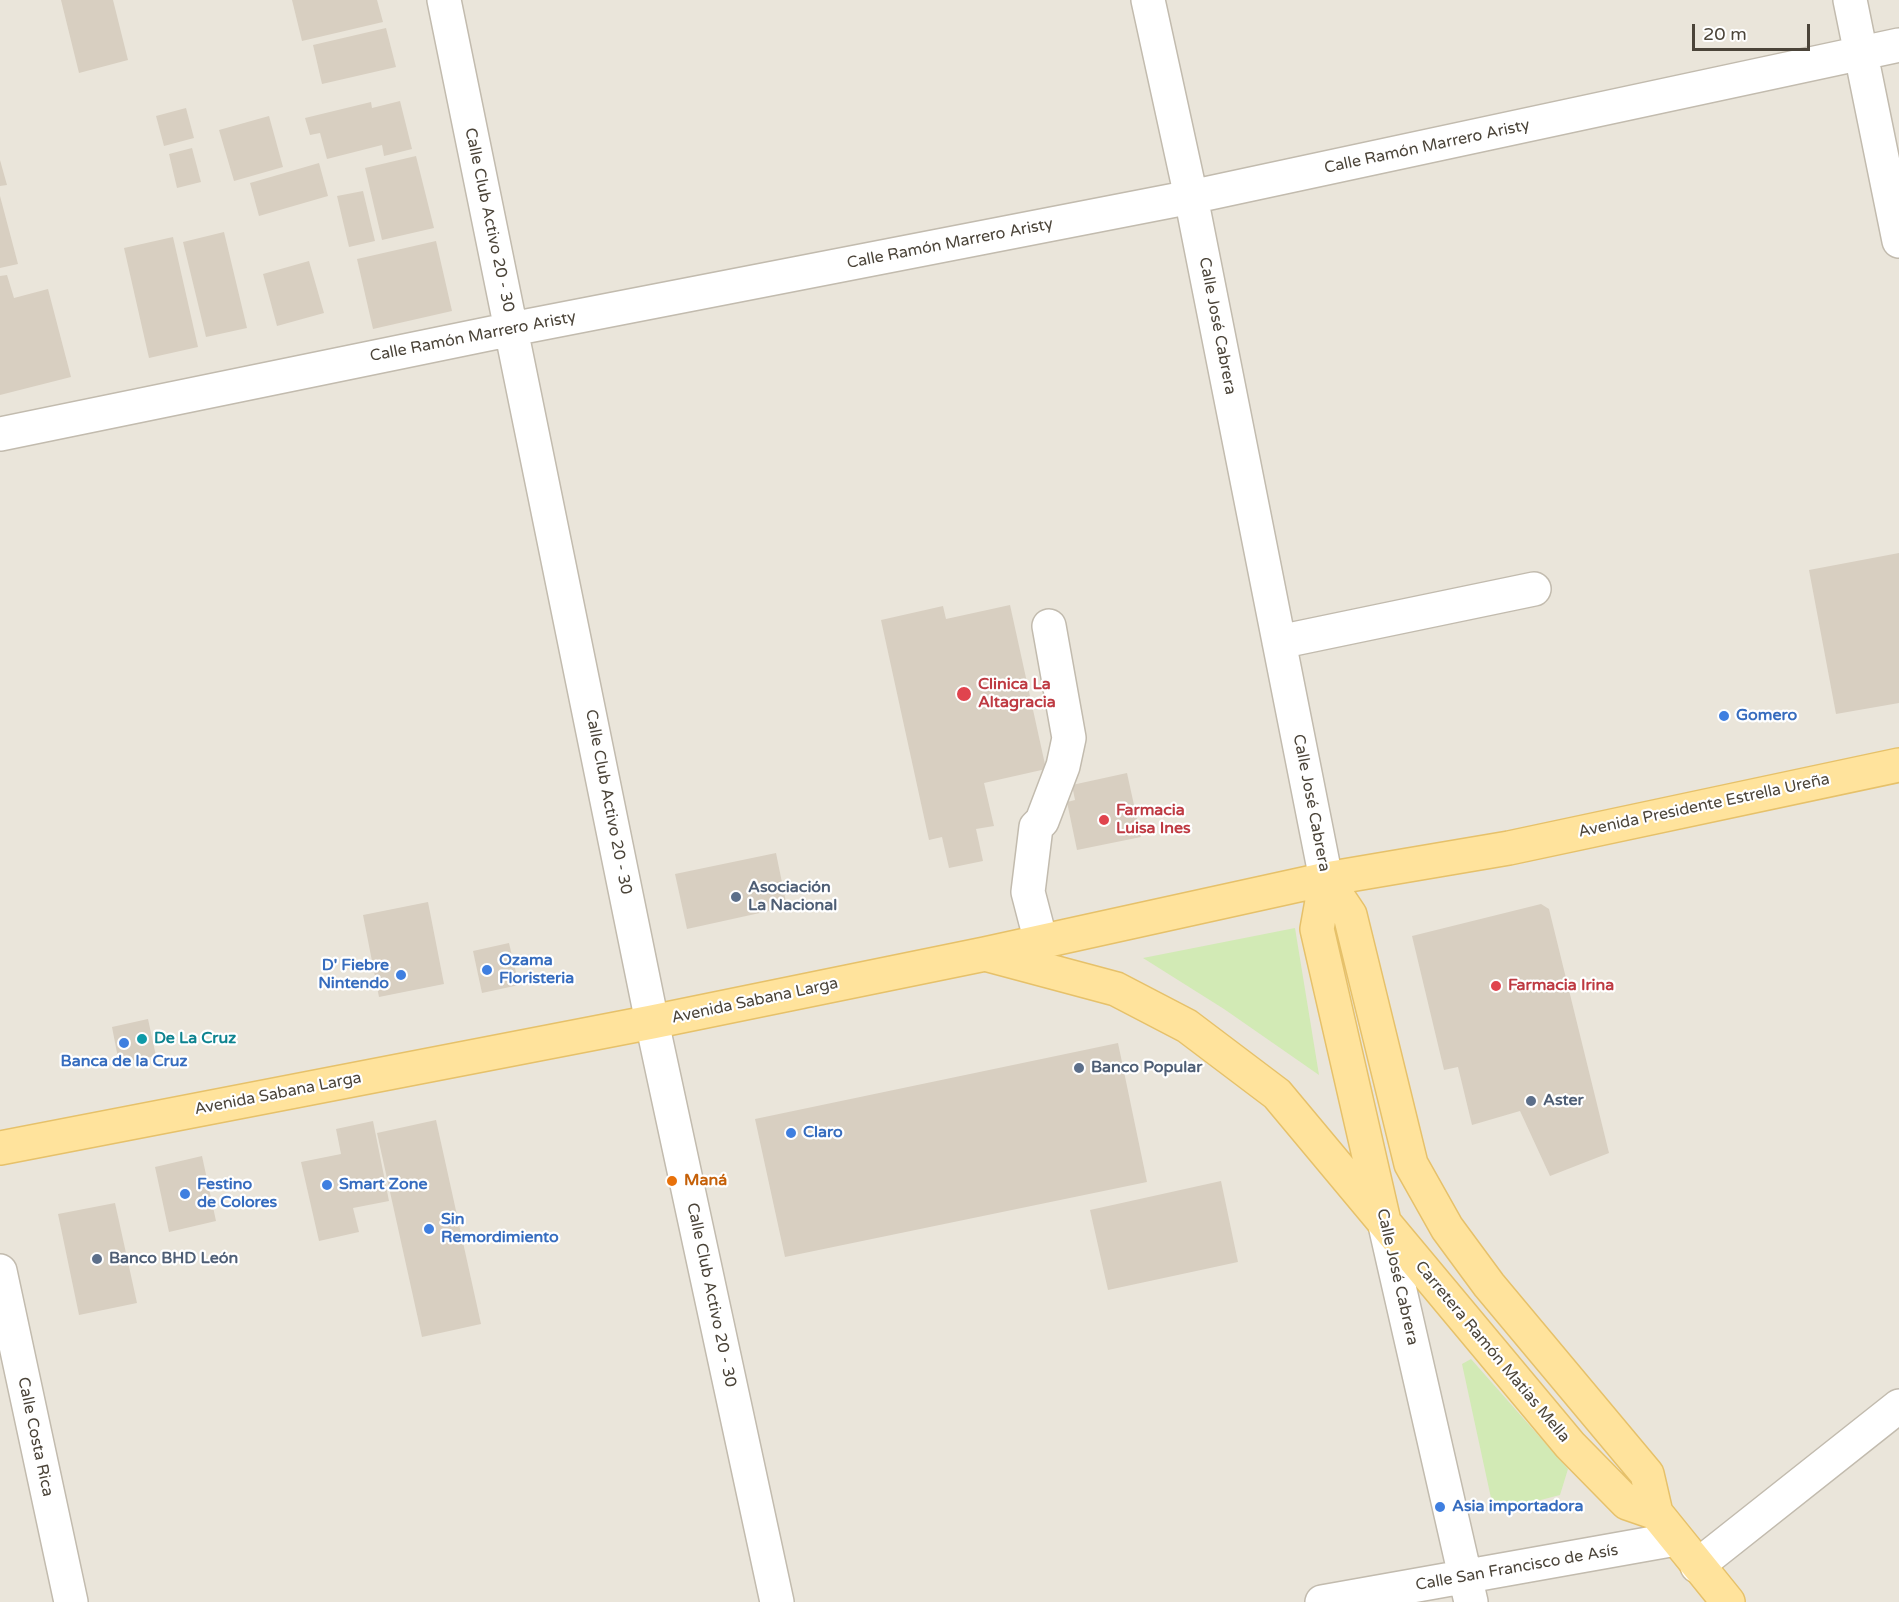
<!DOCTYPE html>
<meta charset="utf-8">
<style>
body{margin:0}
#map{position:relative;width:1899px;height:1602px;overflow:hidden;background:#f6f3ec;font-family:"Varela Round",sans-serif}
canvas{display:block}
.scale{position:absolute;left:1692px;top:24px;width:118px;height:27px;box-sizing:border-box;border:3px solid #4b4439;border-top:0;padding-left:8px;font-size:18px;line-height:21px;white-space:nowrap;color:#4b4439;-webkit-text-stroke:4px #fff;paint-order:stroke}
</style>
<div id="map">
<canvas width="1899" height="1602"></canvas>
<div class="scale">20 m</div>
</div>
<script>
const context = document.querySelector('canvas').getContext('2d');
context.lineJoin = 'round';
function fillPath(path, color) { context.fillStyle = color; context.fill(path, 'evenodd'); }
const poly = rows => new Path2D(rows.map(r => 'M' + r).join(''));
function stroke(path, color, width, dash) { context.strokeStyle = color; context.lineWidth = width; context.lineCap = dash ? 'butt' : 'round'; context.setLineDash(dash || []); context.stroke(path); }
function label(font, color, halo, rows, align = 'center') {
  context.font = font + ' "Varela Round",sans-serif'; context.lineWidth = 4.5; context.setLineDash([]); context.textBaseline = 'middle'; context.strokeStyle = halo; context.fillStyle = color; for (const [text, x, y, turn = 0] of rows) {
    context.save(); context.translate(x, y); context.rotate((+turn || 0) * Math.PI / 180); context.textAlign = isNaN(turn) ? turn : align; if (halo) context.strokeText(text, 0, 0); context.fillText(text, 0, 0); context.restore();
  }
}
fillPath(poly([
 [0,0,1899,0,1899,1602,0,1602]
]), '#eae5da');
fillPath(poly([
 [1295,928,1319,1075,1224,1009,1143,958],
 [1471,1359,1568,1469,1560,1495,1506,1509,1491,1498,1462,1364]
]), '#d2eab5');
fillPath(poly([
 [61,0,113,0,128,60,79,73],
 [292,0,377,0,383,22,302,41],
 [386,28,396,67,322,84,313,45],
 [400,101,412,149,384,156,382,145,327,159,320,133,310,135,305,118,371,102,372,108],
 [186,108,194,138,164,146,156,116],
 [269,116,283,167,234,181,219,130],
 [192,148,201,182,177,188,169,154],
 [416,156,434,228,382,240,365,168],
 [0,160,7,185,0,186],
 [319,163,328,196,259,216,250,183],
 [363,191,375,241,349,247,337,196],
 [0,196,18,264,0,268],
 [224,232,247,328,206,337,183,242],
 [173,237,198,347,149,358,124,248],
 [436,241,452,311,373,329,357,259],
 [309,261,324,313,277,326,263,274],
 [7,275,14,298,48,289,71,377,0,395,0,276],
 [1899,553,1899,703,1836,714,1809,570],
 [1010,605,1046,769,984,783,994,826,976,829,983,861,949,868,942,837,929,840,881,620,943,606,946,619],
 [1127,773,1141,837,1077,850,1067,802,1075,800,1072,785],
 [776,853,787,907,687,929,675,874],
 [428,902,444,984,379,997,363,915],
 [1541,904,1549,909,1609,1153,1550,1176,1520,1111,1472,1125,1458,1067,1444,1070,1412,936],
 [509,943,519,985,482,993,473,951],
 [148,1019,156,1056,119,1063,112,1027],
 [1118,1043,1147,1182,785,1257,755,1119],
 [436,1120,481,1324,422,1337,377,1133],
 [373,1121,389,1201,353,1208,359,1232,319,1241,301,1162,341,1154,336,1129],
 [202,1156,216,1221,169,1232,155,1167],
 [1221,1181,1238,1262,1108,1290,1090,1210],
 [115,1203,137,1303,79,1315,58,1214]
]), '#d8cfc1');
const minor = poly([
 [444,0,652,1022,777,1602],
 [1148,0,1191,197,1326,879],
 [1850,0,1899,241],
 [0,434,512,329,1191,197,1899,45],
 [1279,642,1534,589],
 [1041,942,1028,892,1036,827,1042,821,1063,766,1069,738,1049,626],
 [1385,1225,1471,1602],
 [0,1271,71,1602],
 [1697,1566,1899,1406],
 [1322,1602,1676,1539]
]);
const major = poly([
 [1326,879,1350,915,1411,1164,1447,1228,1489,1285,1647,1474,1656,1513,1728,1602],
 [1326,879,1317,929,1383,1217],
 [989,955,1116,989,1187,1026,1277,1094,1570,1445,1627,1503,1656,1513],
 [0,1148,652,1022,985,954,1326,879,1509,848,1899,765]
]);
stroke(minor, '#c2bbae', 36);
stroke(major, '#e6c16a', 36);
stroke(minor, '#fff', 33);
stroke(major, '#ffe39c', 33);
for (const [x, y, r, color] of [
 [964,694,8,"#e0444e"],
 [1724,716,6,"#3f7fe0"],
 [1104,820,6,"#e0444e"],
 [736,897,6,"#5c6f8a"],
 [487,970,6,"#3f7fe0"],
 [401,975,6,"#3f7fe0"],
 [1496,986,6,"#e0444e"],
 [142,1039,6,"#0f9aa8"],
 [124,1043,6,"#3f7fe0"],
 [1079,1068,6,"#5c6f8a"],
 [1531,1101,6,"#5c6f8a"],
 [791,1133,6,"#3f7fe0"],
 [672,1181,6,"#e8710a"],
 [327,1185,6,"#3f7fe0"],
 [185,1194,6,"#3f7fe0"],
 [429,1229,6,"#3f7fe0"],
 [97,1259,6,"#5c6f8a"],
 [1440,1507,6,"#3f7fe0"]
]) { const dot = new Path2D(); dot.arc(x, y, r, 0, 2 * Math.PI); context.fillStyle = color; context.fill(dot); stroke(dot, '#fff', 2); }
label('16px', '#4b4439', '#fff', [
 ["Calle Ramón Marrero Aristy",1427,147,-12],
 ["Calle Club Activo 20 - 30",489,220,78],
 ["Calle Ramón Marrero Aristy",950,244,-11],
 ["Calle José Cabrera",1217,326,79],
 ["Calle Ramón Marrero Aristy",473,337,-11],
 ["Calle Club Activo 20 - 30",608,802,79],
 ["Calle José Cabrera",1311,803,79],
 ["Avenida Presidente Estrella Ureña",1704,806,-12],
 ["Avenida Sabana Larga",755,1001,-12],
 ["Avenida Sabana Larga",278,1094,-11],
 ["Calle José Cabrera",1397,1277,77],
 ["Calle Club Activo 20 - 30",711,1295,78],
 ["Carretera Ramón Matías Mella",1492,1352,50],
 ["Calle Costa Rica",35,1437,78],
 ["Calle San Francisco de Asís",1517,1568,-10]
]);
label('bold 16px', '#be3a42', '#fff', [
 ["Clinica La",978,685],
 ["Altagracia",978,703],
 ["Farmacia",1116,811],
 ["Luisa Ines",1116,829],
 ["Farmacia Irina",1508,986]
], 'left');
label('bold 16px', '#366cbe', '#fff', [
 ["Gomero",1736,716],
 ["Ozama",499,961],
 ["Floristeria",499,979],
 ["D' Fiebre",389,966,"right"],
 ["Nintendo",389,984,"right"],
 ["Banca de la Cruz",124,1062,"center"],
 ["Claro",803,1133],
 ["Festino",197,1185],
 ["de Colores",197,1203],
 ["Smart Zone",339,1185],
 ["Sin",441,1220],
 ["Remordimiento",441,1238],
 ["Asia importadora",1452,1507]
], 'left');
label('bold 16px', '#4e5e75', '#fff', [
 ["Asociación",748,888],
 ["La Nacional",748,906],
 ["Banco Popular",1091,1068],
 ["Aster",1543,1101],
 ["Banco BHD León",109,1259]
], 'left');
label('bold 16px', '#0d838f', '#fff', [
 ["De La Cruz",154,1039]
], 'left');
label('bold 16px', '#c56008', '#fff', [
 ["Maná",684,1181]
], 'left');
</script>
